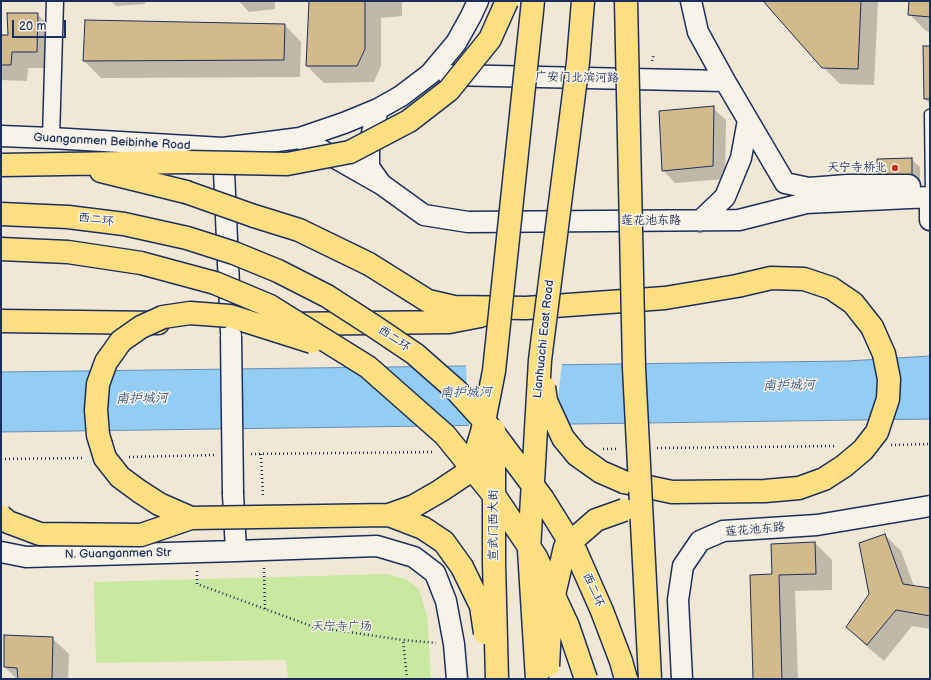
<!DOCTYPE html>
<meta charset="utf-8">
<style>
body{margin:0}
#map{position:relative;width:931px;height:680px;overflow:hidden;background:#f0e8d5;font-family:"Balsamiq Sans",sans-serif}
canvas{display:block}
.frame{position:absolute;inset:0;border:2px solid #1b2f5e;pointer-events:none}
.scale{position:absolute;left:12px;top:20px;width:54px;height:18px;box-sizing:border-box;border:2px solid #1b2f5e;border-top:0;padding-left:5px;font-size:12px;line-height:14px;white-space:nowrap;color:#1b2f5e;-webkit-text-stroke:3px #f7f3e8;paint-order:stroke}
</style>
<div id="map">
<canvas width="931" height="680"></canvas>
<div class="frame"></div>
<div class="scale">20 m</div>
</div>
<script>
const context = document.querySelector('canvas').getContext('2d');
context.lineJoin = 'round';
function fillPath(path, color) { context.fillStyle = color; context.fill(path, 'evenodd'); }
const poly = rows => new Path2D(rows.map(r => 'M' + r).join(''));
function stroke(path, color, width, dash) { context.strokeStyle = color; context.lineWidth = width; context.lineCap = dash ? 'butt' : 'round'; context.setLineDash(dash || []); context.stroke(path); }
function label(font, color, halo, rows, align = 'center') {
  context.font = font + ' "Balsamiq Sans","LXGW WenKai TC",sans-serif'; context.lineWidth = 3; context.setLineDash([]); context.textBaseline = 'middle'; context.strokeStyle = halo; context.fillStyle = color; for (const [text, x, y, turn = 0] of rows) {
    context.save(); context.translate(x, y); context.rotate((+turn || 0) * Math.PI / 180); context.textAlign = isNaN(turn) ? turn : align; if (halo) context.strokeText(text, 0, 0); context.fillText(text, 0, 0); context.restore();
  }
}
fillPath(poly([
 [387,574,407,580,419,589,427,616,431,679,288,679,286,660,96,663,94,582]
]), '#c9e8a0');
const water = poly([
 [930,356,930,419,1,432,1,372,848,361,930,356]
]);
fillPath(water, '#94cdf3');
stroke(water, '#648eb7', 1);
fillPath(poly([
 [562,363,555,426,469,427,466,364]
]), '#f0e8d5');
fillPath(poly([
 [111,1,145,1,145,4,116,6],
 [239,1,275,1,275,9,249,12],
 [310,1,402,1,402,16,381,18,381,66,374,82,324,83,307,66],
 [764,1,878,1,874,85,840,84,823,67],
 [910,1,930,1,930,32,926,31,910,15],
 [37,14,54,30,54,68,28,68,27,81,1,80,1,36,9,36],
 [86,21,285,25,301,42,300,77,101,78,84,61],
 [930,47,930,103,929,103,925,99],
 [713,108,726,120,725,179,675,183,663,170],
 [911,159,920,167,920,185,887,185],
 [885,535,901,551,914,586,930,589,930,629,912,626,884,661,864,644,847,627,870,595],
 [815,543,832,560,832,590,795,591,798,679,754,679,774,575],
 [52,638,69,654,68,679,17,679,5,667]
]), '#0003');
const building = poly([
 [309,1,371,1,365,1,365,49,357,66,306,66,309,1],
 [763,1,861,1,858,69,822,68,763,1],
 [909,1,930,1,930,17,908,15,909,1],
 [7,13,38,13,37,52,12,52,11,65,1,65,1,35,8,35,7,13],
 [85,20,285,24,284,60,83,61,85,20],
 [923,46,930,46,930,99,924,99,923,46],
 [714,106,713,166,662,171,659,111,714,106],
 [912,158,912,176,878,177,877,159,912,158],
 [885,534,903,584,930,588,930,616,896,610,867,645,846,627,869,594,859,543,885,534],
 [815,542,816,574,779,575,782,679,753,679,750,575,772,574,771,544,815,542],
 [4,635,53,637,52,679,18,679,17,668,4,667,4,635]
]);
fillPath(building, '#d3ba8a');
stroke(building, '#1b2f5e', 1);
const service = poly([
 [930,196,929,114,930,114]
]);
const minor = poly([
 [51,138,55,1]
]);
const tertiary = poly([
 [691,1,698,32,725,81,785,183,809,188,847,185,909,185,910,186],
 [448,75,725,81],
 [378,109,369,145,369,167,381,184],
 [1,136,51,138,223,148,300,138,344,123,378,109,401,96,430,74,456,43,471,16,478,1],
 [300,138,381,184,424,215,468,222,739,220,806,203,930,197],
 [223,148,231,332],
 [930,197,930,220],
 [700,221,725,197,741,158,748,120],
 [233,494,236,551],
 [1,552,26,557,236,551,377,546,414,557,435,573,446,601,454,644,457,679],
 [682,679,678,600,683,566,700,541,723,531,817,525,930,506]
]);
const trunk = poly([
 [1,165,187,162],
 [101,171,186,192],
 [254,216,299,230,369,264,428,301,454,307,526,308,665,298,737,286,771,278,804,279,831,288,853,303,872,327],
 [1,321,158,323],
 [288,324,449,322,480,316],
 [624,482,672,492,765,491,799,488,824,479,844,466]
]);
stroke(service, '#1b2f5e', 11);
stroke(minor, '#1b2f5e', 19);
stroke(tertiary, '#1b2f5e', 23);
stroke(trunk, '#1b2f5e', 25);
stroke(poly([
 [652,61,654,54],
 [891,445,930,444],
 [657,448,836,446],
 [603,449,618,449],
 [251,454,432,452],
 [261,454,263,497],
 [129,457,214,455],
 [1,459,84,458],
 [264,568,265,609],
 [197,571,197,584,314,627,403,640],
 [407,679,403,640,436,643]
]), '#1b2f5e', 2.5, [1, 3]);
stroke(service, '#f7f3e8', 8);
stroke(minor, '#f7f3e8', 16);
stroke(tertiary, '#f7f3e8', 20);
stroke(trunk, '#ffdf80', 22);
const tertiaryBridge = poly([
 [231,336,233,494]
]);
const trunkBridge = poly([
 [626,1,634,368,650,679],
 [187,162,287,164,350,152,409,121,449,90,490,39,507,1],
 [186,192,254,216],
 [1,214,68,217,124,224,187,238,234,253,278,271,327,296,375,327,415,354,457,391,487,424,543,499,576,552,602,611,621,661,626,679],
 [1,249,68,252,141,263,215,283,270,306,368,367,445,435,496,498,536,557,568,626,586,679],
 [544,387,546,401,563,438,577,455,601,472,624,482],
 [494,430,494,563,497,679],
 [844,466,863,450,877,432,888,399,889,379,884,354,872,327],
 [389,515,423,528,444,542,462,567,481,606,485,633],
 [1,516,8,522,40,534,141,535,191,518,389,515,414,506,440,491,470,471,482,432,494,371,533,1],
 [191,518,159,504,139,491,120,477,105,458,98,435,96,410,98,384,106,362,121,341,141,327,163,317,190,313,230,316,312,342],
 [548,666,551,608,565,547,596,520,624,510],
 [537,679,529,550,540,360,578,62,583,1]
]);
stroke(tertiaryBridge, '#1b2f5e', 23, []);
stroke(trunkBridge, '#1b2f5e', 25, []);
stroke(tertiaryBridge, '#f7f3e8', 20);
stroke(trunkBridge, '#ffdf80', 22);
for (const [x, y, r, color] of [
 [895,168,4,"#c8321e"]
]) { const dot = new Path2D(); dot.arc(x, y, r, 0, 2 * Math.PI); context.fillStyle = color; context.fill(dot); stroke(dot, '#f7f3e8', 1.5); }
label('12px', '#1b2f5e', '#f7f3e8', [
 ["广安门北滨河路",577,78,1],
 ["Guanganmen Beibinhe Road",112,142,3],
 ["西二环",96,220,7],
 ["莲花池东路",651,221],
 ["西二环",394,339,34],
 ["Lianhuachi East Road",544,339,-84],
 ["宣武门西大街",494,525,-90],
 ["莲花池东路",755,530,-5],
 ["N. Guanganmen Str",118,554,-1],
 ["西二环",593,590,66]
]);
label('12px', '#1b2f5e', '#f7f3e8', [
 ["天宁寺桥北",887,168]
], 'right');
label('12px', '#3e546b', '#f7f3e8', [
 ["天宁寺广场",342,627]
]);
label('italic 13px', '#395683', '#f7f3e8', [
 ["南护城河",789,386,-1],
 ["南护城河",466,393,-1],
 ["南护城河",142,399,-1]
]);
</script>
